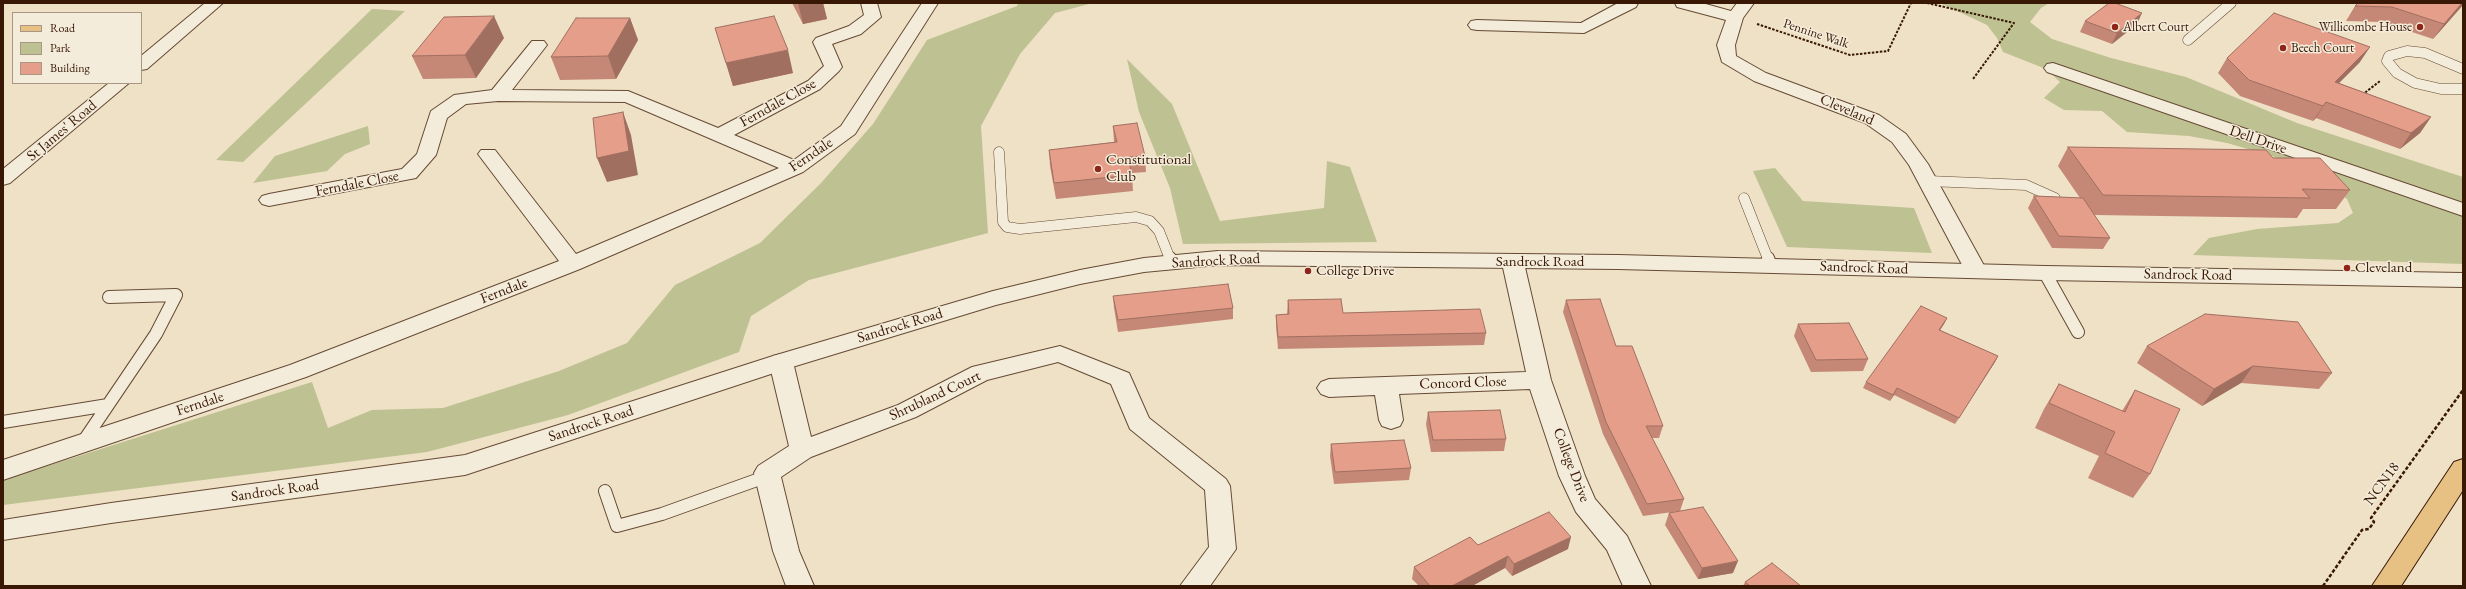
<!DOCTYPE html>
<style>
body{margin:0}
#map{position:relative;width:2466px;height:589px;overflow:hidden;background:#eee1c6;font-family:"EB Garamond",serif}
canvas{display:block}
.frame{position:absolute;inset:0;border:4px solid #381704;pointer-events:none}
.legend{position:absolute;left:12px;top:12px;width:130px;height:72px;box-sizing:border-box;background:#f4ecda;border:1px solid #a99784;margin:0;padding:5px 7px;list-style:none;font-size:12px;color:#381704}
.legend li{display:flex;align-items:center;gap:8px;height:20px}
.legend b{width:20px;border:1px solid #a99784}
</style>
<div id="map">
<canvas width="2466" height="589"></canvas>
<div class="frame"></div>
<ul class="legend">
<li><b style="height:5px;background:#e7c083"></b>Road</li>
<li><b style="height:11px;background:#bec191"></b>Park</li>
<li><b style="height:11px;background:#e59e89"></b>Building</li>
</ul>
</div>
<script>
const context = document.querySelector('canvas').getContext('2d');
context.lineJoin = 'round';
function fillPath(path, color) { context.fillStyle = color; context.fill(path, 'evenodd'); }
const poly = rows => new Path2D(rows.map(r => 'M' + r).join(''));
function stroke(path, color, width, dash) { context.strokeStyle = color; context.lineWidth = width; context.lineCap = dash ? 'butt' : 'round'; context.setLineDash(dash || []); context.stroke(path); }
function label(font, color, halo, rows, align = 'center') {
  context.font = font + ' "EB Garamond",serif'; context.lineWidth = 3; context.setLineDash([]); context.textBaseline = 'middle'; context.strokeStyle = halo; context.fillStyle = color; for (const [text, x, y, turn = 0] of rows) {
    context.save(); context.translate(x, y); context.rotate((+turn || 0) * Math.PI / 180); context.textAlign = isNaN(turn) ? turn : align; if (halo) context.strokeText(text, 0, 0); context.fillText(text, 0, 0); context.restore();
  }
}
fillPath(poly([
 [1018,3,1093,3,1055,13,1020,54,981,126,988,233,809,280,751,316,739,352,568,415,427,452,3,505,3,480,312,382,328,428,372,410,443,408,559,371,627,343,675,285,760,243,821,183,873,124,927,40,1017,6],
 [1940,3,2049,3,2041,8,2030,22,2052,39,2111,58,2186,77,2297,123,2463,177,2463,264,2193,255,2209,238,2257,229,2338,223,2353,213,2347,199,2333,188,2307,172,2272,156,2227,143,2189,136,2127,132,2102,111,2064,110,2044,98,2060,82,2046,69,2003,52,1997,38,1987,25],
 [372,9,405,11,243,162,216,160],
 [1127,59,1172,104,1220,221,1324,208,1327,161,1350,167,1377,242,1183,244,1170,188,1139,112],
 [368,126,370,144,345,154,327,171,253,183,275,156],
 [1775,168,1803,201,1914,208,1932,253,1787,247,1753,171]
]), '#bec191');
const serviceFar1 = poly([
 [2188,40,2231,3],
 [2463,69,2425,53,2407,51,2389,56,2387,61,2397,73,2415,83,2441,89,2463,89],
 [999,152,1003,222,1007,227,1020,229,1136,217,1150,221,1159,231,1170,259],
 [1928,181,2026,185,2055,198],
 [1744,198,1768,259]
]);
const service = poly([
 [1170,258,1172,263],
 [1768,258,1771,266],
 [2045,273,2078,332],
 [3,422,108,405],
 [83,442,156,334,176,295,109,297],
 [605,491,617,526,662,514,768,476]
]);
const minor = poly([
 [205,3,223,3,147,69,141,70,141,56,205,3],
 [861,3,877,3,881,17,861,34,832,44,842,67,839,71,820,89,734,135,794,160,841,126,922,3,938,3,855,134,803,172,580,269,306,377,3,480,3,460,290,365,559,261,481,158,478,154,481,150,495,150,576,254,779,168,625,102,498,101,466,104,447,118,436,155,416,178,269,206,262,204,259,200,262,196,269,194,402,169,417,154,431,111,454,95,492,90,532,41,544,41,547,45,512,90,628,91,718,128,808,81,824,66,813,42,816,38,849,26,864,15,861,3],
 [1618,3,1638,3,1636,7,1584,33,1477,30,1471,29,1468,25,1471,21,1477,20,1581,23,1618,3],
 [1675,3,1702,3,1731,11,1737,3,1754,3,1743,18,1735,45,1736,56,1766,73,1879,115,1906,134,1928,164,1987,271,1984,276,1976,278,1968,276,1909,165,1892,142,1865,123,1754,81,1722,62,1717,45,1726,20,1677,7,1675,3],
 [2053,63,2463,203,2463,216,2047,72,2044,68,2047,64,2053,63],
 [109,83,129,83,10,183,3,185,3,169,109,83],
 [1513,256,1521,258,1524,263,1551,380,1585,476,1595,499,1627,536,1651,586,1623,586,1607,550,1576,512,1559,476,1530,389,1399,394,1403,420,1400,426,1391,429,1382,426,1379,420,1375,395,1329,397,1321,394,1317,388,1321,382,1329,379,1526,372,1502,263,1505,258,1513,256],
 [1060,346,1129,373,1149,418,1226,479,1230,486,1236,549,1210,586,1180,586,1209,547,1205,490,1130,429,1111,384,1058,362,987,380,916,417,811,457,781,477,799,551,814,586,786,586,773,551,754,473,758,466,789,446,769,362,773,356,781,354,789,356,793,362,811,437,898,405,972,367,1060,346]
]);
const tertiary = poly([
 [1218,251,1618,255,2045,266,2463,273,2463,287,2045,280,1618,269,1218,265,1144,272,1080,284,996,305,789,368,465,475,111,523,3,540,3,520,111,503,465,455,773,356,993,291,1080,270,1144,258,1218,251]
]);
const primary = poly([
 [2463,459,2463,490,2401,586,2372,586,2454,462,2463,459]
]);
stroke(serviceFar1, '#664a34', 11);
stroke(service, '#664a34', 14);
stroke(minor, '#664a34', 2);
stroke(tertiary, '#664a34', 2);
stroke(primary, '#381704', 2);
stroke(poly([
 [1927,3,2014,23,1973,79],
 [1757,24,1850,55,1888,51,1911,3],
 [2362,95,2380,81]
]), '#381704', 2, [2.5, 1.5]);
stroke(poly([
 [2323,586,2362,530,2369,529,2374,522,2371,518,2463,390]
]), '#381704', 2.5, [3.5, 2]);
stroke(serviceFar1, '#f4ecda', 10);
stroke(service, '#f4ecda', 12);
fillPath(minor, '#f4ecda');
fillPath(tertiary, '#f4ecda');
fillPath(primary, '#e7c083');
fillPath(poly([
 [792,3,823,3,827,19,803,24],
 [2463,3,2463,5,2433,39,2382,22,2346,21,2355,6],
 [630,18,638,40,616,79,560,80,551,57],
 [2085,21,2137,24,2112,44,2080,32],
 [715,28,793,73,733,86],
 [504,38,476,78,423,79,412,56],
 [2227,58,2360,62,2339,83,2431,117,2420,133,2400,149,2316,118,2313,121,2240,96,2218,73],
 [1113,126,1145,156,1146,172,1132,173,1133,191,1056,199,1050,166,1049,150,1114,142],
 [2068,147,2273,158,2350,190,2336,209,2303,209,2297,218,2094,215,2110,238,2103,249,2052,248,2028,208,2034,196,2080,198,2058,166],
 [1113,296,1233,308,1233,319,1118,332,1114,308],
 [1288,300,1343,313,1486,333,1484,345,1278,349,1276,326,1276,315,1287,314],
 [1566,300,1616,346,1663,426,1659,438,1652,438,1684,499,1680,511,1643,516,1603,434,1563,312],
 [1947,318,1944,324,1940,330,1998,356,1995,362,1955,424,1894,395,1890,401,1863,388,1866,382],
 [1798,324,1868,359,1863,371,1811,372,1794,336],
 [2147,346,2332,373,2319,389,2241,383,2202,406,2137,363],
 [2059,384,2122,411,2135,390,2150,474,2133,498,2088,478,2099,456,2035,428,2044,409],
 [1428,412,1506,439,1504,451,1431,452,1426,424],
 [1331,444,1411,468,1409,480,1334,484,1330,456],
 [1669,513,1733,573,1698,579,1665,525],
 [1478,545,1568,549,1512,576,1505,568,1472,586,1419,586,1412,579,1414,567],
 [1745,582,1801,586,1743,586]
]), '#c58876');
fillPath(poly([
 [798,3,823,3,827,19,803,24],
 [2462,3,2463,3,2463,5,2433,39,2444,24],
 [2142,13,2137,24,2112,44,2117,33],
 [494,16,504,38,476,78,465,55],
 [630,18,638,40,616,79,608,56],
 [2370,47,2360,62,2325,97,2335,82],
 [788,50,793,73,733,86,726,63],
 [2326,102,2316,118,2313,121,2323,106],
 [623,112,631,135,638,175,607,182,597,158],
 [2431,117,2420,133,2400,149,2411,133],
 [1947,318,1944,324,1936,336,1939,330],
 [1998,356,1995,362,1955,424,1959,418],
 [2253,366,2241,383,2202,406,2214,389],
 [1897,388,1894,395,1890,401,1893,395],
 [1571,537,1568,549,1512,576,1514,564],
 [1508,556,1505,568,1472,586,1452,586],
 [1738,561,1733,573,1698,579,1702,568]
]), '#a06f60');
const building = poly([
 [2109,3,2115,3,2142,13,2117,33,2085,21,2109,3],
 [2358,3,2462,3,2444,24,2392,7,2355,6,2358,3],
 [2274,13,2370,47,2335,82,2431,117,2411,133,2326,102,2323,106,2249,80,2227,58,2274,13],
 [494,16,465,55,412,56,444,17,494,16],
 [774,16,788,50,726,63,715,28,774,16],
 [576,18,630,18,608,56,551,57,576,18],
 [623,112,629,151,597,158,593,118,623,112],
 [1137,123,1145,156,1128,157,1132,175,1054,183,1049,150,1117,142,1113,126,1137,123],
 [2068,147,2266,150,2273,158,2320,158,2350,190,2302,189,2310,198,2103,195,2068,147],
 [2034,196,2083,198,2110,238,2059,236,2034,196],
 [1228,284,1233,308,1118,320,1113,296,1228,284],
 [1341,299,1343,313,1480,309,1486,333,1278,337,1276,315,1289,314,1288,300,1341,299],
 [1600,299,1616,346,1632,346,1663,426,1646,426,1684,499,1647,504,1606,422,1566,300,1600,299],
 [1921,306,1947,318,1939,330,1998,356,1959,418,1897,388,1893,395,1866,382,1921,306],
 [2205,314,2298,322,2332,373,2253,366,2214,389,2147,346,2205,314],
 [1849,323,1868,359,1816,360,1798,324,1849,323],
 [2059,384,2125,412,2135,390,2180,409,2150,474,2105,453,2115,432,2049,403,2059,384],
 [1500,410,1506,439,1433,440,1428,412,1500,410],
 [1404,440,1411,468,1335,472,1331,444,1404,440],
 [1703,507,1738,561,1702,568,1669,513,1703,507],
 [1549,512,1571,537,1514,564,1508,556,1452,586,1430,586,1414,567,1470,537,1478,545,1549,512],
 [1772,563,1801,586,1750,586,1745,582,1772,563]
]);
fillPath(building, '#e59e89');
stroke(building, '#a06f60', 1);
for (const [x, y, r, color] of [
 [2115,27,4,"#8f2418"],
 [2420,27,4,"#8f2418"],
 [2283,48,4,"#8f2418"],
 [1098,169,4,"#8f2418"],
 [2347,268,4,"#8f2418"],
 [1308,271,4,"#8f2418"]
]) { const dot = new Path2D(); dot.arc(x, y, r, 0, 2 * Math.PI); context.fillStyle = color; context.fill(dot); stroke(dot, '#f4ecda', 1.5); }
label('13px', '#381704', '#f4ecda', [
 ["Albert Court",2123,27],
 ["Willicombe House",2412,27,"right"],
 ["Beech Court",2291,48]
], 'left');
label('13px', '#381704', '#f4ecda', [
 ["Pennine Walk",1816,34,18]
]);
label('15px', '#381704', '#f4ecda', [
 ["Ferndale Close",778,103,-29],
 ["Cleveland",1847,110,23],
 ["St James' Road",62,131,-40],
 ["Dell Drive",2258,140,19],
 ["Ferndale",811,155,-34],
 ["Ferndale Close",357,184,-11],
 ["Sandrock Road",1216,261,-3],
 ["Sandrock Road",1540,262],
 ["Sandrock Road",1864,268,2],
 ["Sandrock Road",2188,275,1],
 ["Ferndale",504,291,-21],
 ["Sandrock Road",900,326,-17],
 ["Concord Close",1463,383,-2],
 ["Shrubland Court",935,396,-25],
 ["Ferndale",200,404,-18],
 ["Sandrock Road",591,424,-18],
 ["College Drive",1571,465,69],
 ["NCN18",2382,484,-54],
 ["Sandrock Road",275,491,-8]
]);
label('15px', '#381704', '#f4ecda', [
 ["Constitutional",1106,160],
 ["Club",1106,177],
 ["Cleveland",2355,268],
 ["College Drive",1316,271]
], 'left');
</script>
